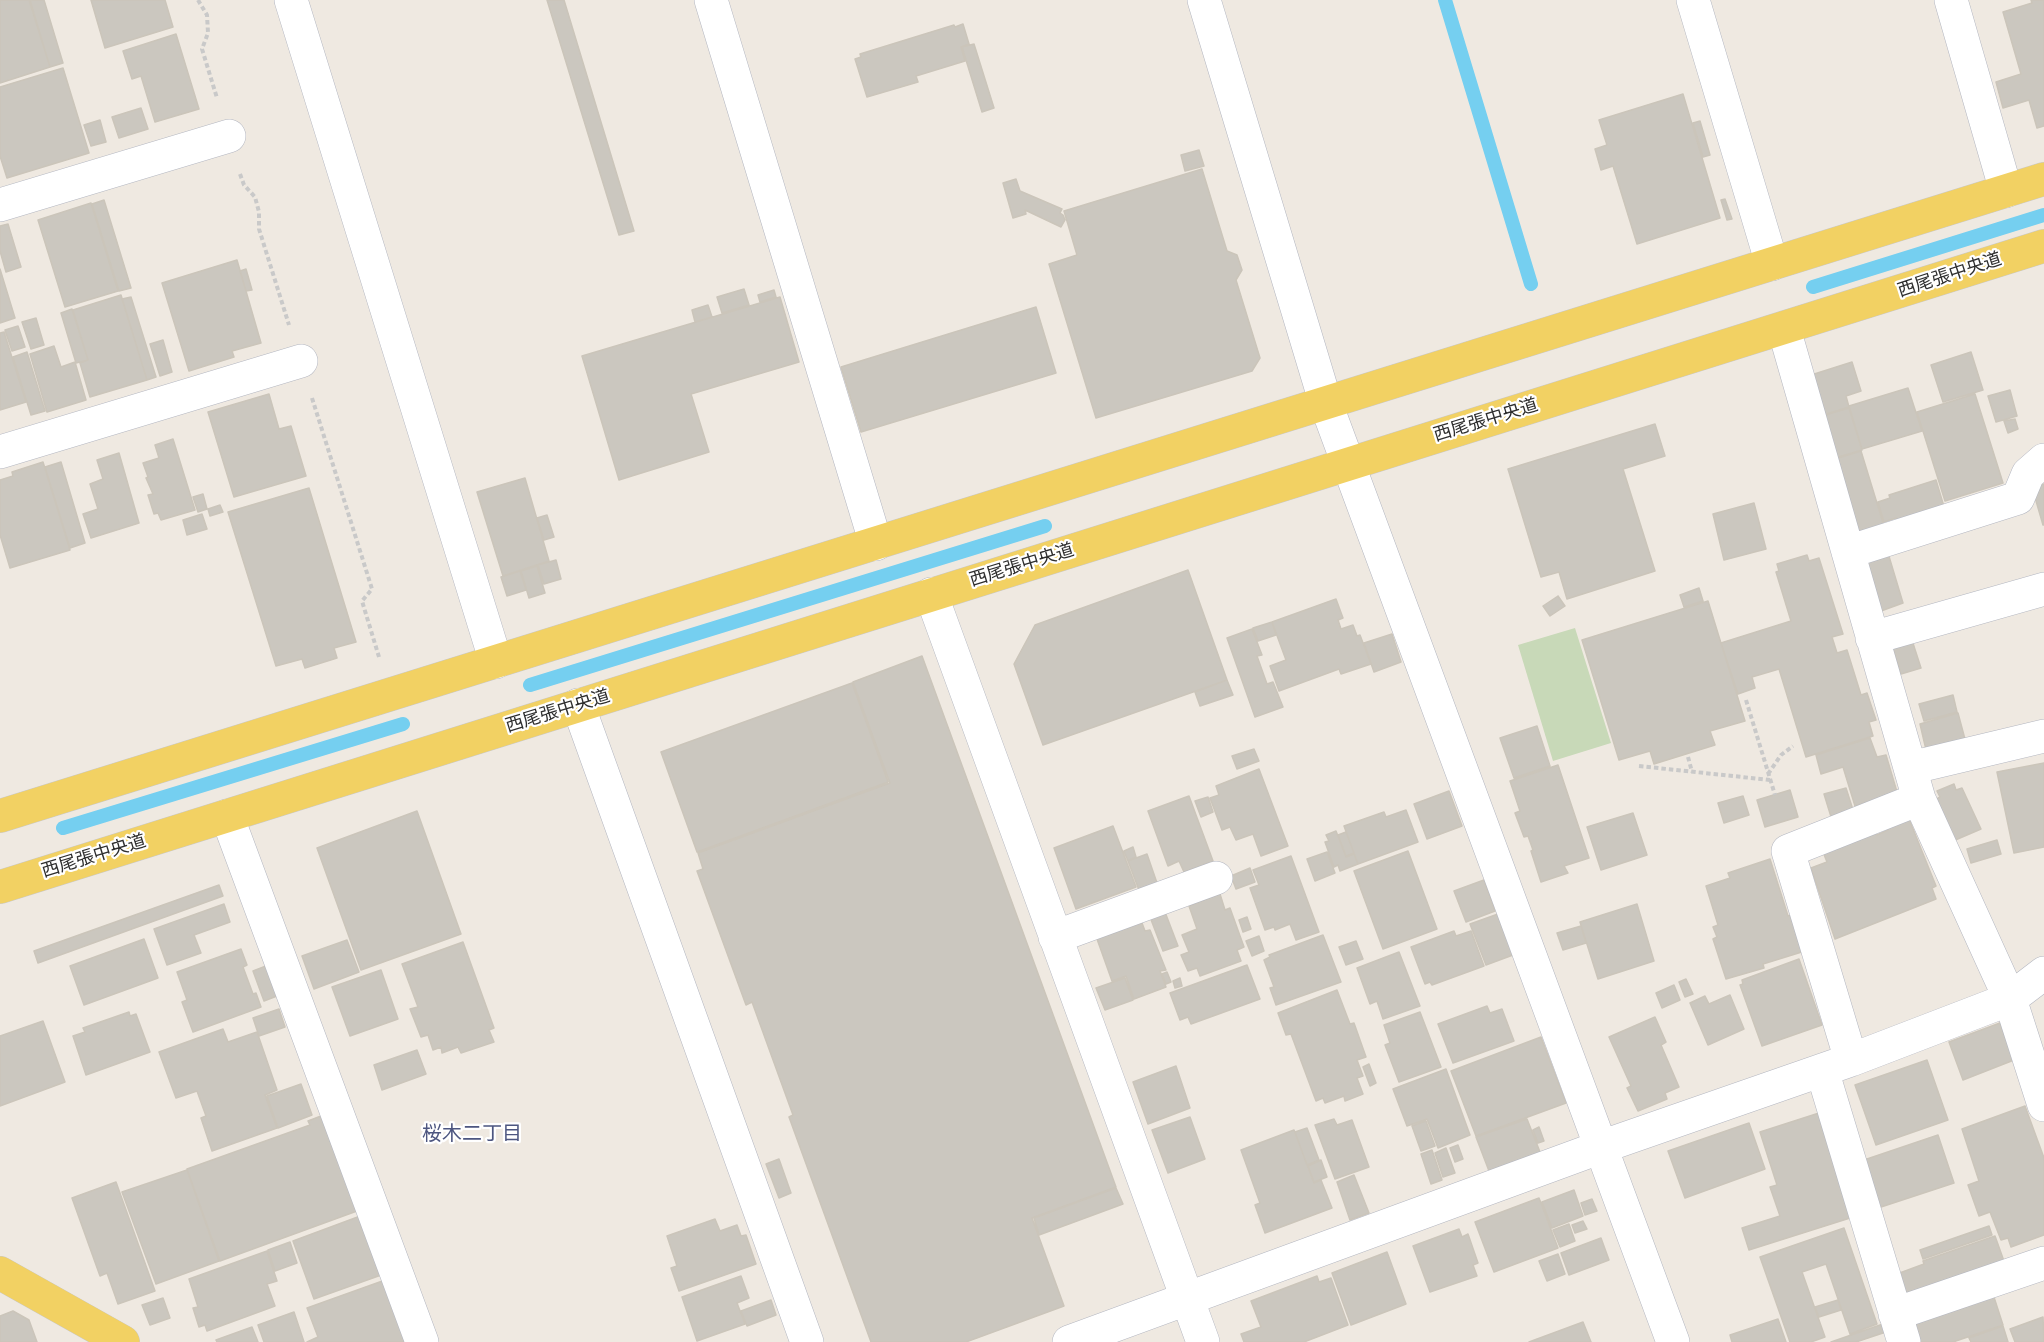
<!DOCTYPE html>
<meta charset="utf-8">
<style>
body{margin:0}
canvas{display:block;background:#efe9e1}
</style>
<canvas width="2044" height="1342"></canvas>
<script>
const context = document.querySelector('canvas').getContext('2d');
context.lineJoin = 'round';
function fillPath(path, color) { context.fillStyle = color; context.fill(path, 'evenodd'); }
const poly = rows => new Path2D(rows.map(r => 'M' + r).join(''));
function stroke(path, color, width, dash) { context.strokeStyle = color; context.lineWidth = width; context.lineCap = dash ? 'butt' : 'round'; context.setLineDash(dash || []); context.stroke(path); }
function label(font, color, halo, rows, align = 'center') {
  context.font = font + ' "Nunito Sans","Noto Sans JP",sans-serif'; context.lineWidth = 4.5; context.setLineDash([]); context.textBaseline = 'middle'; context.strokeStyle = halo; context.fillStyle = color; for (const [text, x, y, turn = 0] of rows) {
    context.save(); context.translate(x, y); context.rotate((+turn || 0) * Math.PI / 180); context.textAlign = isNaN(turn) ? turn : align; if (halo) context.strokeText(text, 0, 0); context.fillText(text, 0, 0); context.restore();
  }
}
fillPath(poly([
 [1575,628,1611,743,1553,761,1518,645]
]), '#c8d9b8');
stroke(poly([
 [1445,0,1531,284],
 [1813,287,2044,215],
 [530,685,1045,526],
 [63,828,403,724]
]), '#75cff0', 14);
const building = poly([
 [0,0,29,0,50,67,0,83,0,0],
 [30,0,44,0,63,63,50,67,30,0],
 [91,0,165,0,173,27,105,48,91,0],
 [547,0,564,0,634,231,619,235,547,0],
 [2031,0,2044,0,2044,126,2037,128,2029,100,2003,108,1996,82,2021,74,2003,12,2032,3,2031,0],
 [963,24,969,44,961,47,965,61,916,76,918,82,867,97,855,59,861,57,860,54,954,25,955,27,963,24],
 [176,34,199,109,155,122,141,76,132,79,123,51,176,34],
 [974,44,994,108,982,112,962,47,974,44],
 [63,68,89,153,7,178,0,156,0,87,63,68],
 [1683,94,1720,218,1637,244,1613,166,1601,170,1595,149,1607,145,1599,120,1683,94],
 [141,108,148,129,119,138,112,117,141,108],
 [100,120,106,142,91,146,84,125,100,120],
 [1700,121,1710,155,1703,157,1693,123,1700,121],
 [1199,150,1204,166,1185,171,1181,155,1199,150],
 [1202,169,1227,251,1237,255,1242,270,1236,280,1260,358,1252,371,1096,418,1049,264,1077,255,1064,211,1202,169],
 [1016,179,1020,191,1062,209,1060,213,1063,215,1065,220,1061,227,1025,210,1026,214,1013,218,1003,183,1016,179],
 [1725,199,1732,219,1727,220,1721,200,1725,199],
 [104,200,131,288,119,291,92,204,104,200],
 [91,203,118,291,65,307,38,220,91,203],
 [8,224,21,267,6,272,0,251,0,226,8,224],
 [237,260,261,343,232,351,234,357,189,371,162,283,237,260],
 [0,269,15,318,0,323,0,269],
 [246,269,252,290,246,291,240,271,246,269],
 [744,289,749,305,722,313,717,297,744,289],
 [774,290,776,297,760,302,758,295,774,290],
 [121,295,147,380,90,397,80,363,88,360,73,310,121,295],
 [131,297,156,377,147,380,122,299,131,297],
 [780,297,799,362,691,394,709,452,619,480,582,356,780,297],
 [708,305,712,317,695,322,692,310,708,305],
 [1036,307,1056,373,861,432,841,367,1036,307],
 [72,309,88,360,76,363,61,313,72,309],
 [36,318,44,345,31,349,22,322,36,318],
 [18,326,25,347,12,351,5,330,18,326],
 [4,332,26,402,0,410,0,333,4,332],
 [163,340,172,372,160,376,150,344,163,340],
 [54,346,61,367,75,362,86,400,47,412,30,354,54,346],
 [27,352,45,411,31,415,13,357,27,352],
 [1971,352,1983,390,1943,402,1931,365,1971,352],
 [1852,362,1861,391,1846,396,1849,407,1820,416,1808,376,1852,362],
 [1908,388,1922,431,1862,449,1849,406,1908,388],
 [2010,390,2017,416,1996,422,1988,396,2010,390],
 [269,394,279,429,291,426,306,476,234,497,208,412,269,394],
 [1975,394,2003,483,1945,501,1917,412,1975,394],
 [1849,408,1862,450,1835,458,1822,416,1849,408],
 [2015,419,2018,429,2008,433,2004,421,2015,419],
 [1655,424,1665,456,1623,469,1655,571,1567,599,1559,572,1541,577,1508,469,1655,424],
 [173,439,195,510,161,520,158,513,154,514,148,495,153,494,146,478,148,477,143,463,159,458,155,445,173,439],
 [1861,451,1884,526,1858,533,1835,459,1861,451],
 [119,453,139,523,91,538,83,514,98,509,90,484,103,479,97,460,119,453],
 [43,462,70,550,10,568,0,535,0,480,13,476,12,472,43,462],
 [61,462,85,543,70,548,45,467,61,462],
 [525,478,549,561,503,576,477,492,525,478],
 [1936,480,1945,510,1898,525,1896,518,1884,522,1878,502,1890,498,1889,495,1936,480],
 [2044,484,2044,525,2043,525,2032,487,2044,484],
 [309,488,356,642,334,648,337,658,305,668,302,659,276,666,228,512,309,488],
 [203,494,207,509,198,512,193,497,203,494],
 [1754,503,1766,549,1724,560,1713,514,1754,503],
 [220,505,223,512,210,516,208,509,220,505],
 [202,514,207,529,187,535,183,520,202,514],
 [547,515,554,537,544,540,537,518,547,515],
 [1888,553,1903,603,1881,611,1865,560,1888,553],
 [1807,555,1809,561,1819,558,1843,634,1832,637,1837,653,1847,650,1861,695,1867,693,1876,720,1869,722,1873,736,1806,757,1779,669,1752,677,1755,688,1738,694,1721,643,1791,621,1776,572,1779,571,1777,564,1807,555],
 [556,560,561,579,544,584,538,565,556,560],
 [537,566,545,593,529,598,521,571,537,566],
 [1188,570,1227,680,1043,745,1014,664,1035,625,1188,570],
 [520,571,526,590,507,596,501,577,520,571],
 [1699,588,1703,601,1684,607,1680,595,1699,588],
 [1558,596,1565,606,1550,616,1543,606,1558,596],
 [1336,599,1343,618,1338,620,1341,629,1353,625,1357,636,1360,635,1371,664,1341,674,1339,669,1279,691,1270,666,1286,660,1272,622,1336,599],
 [1708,601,1745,721,1710,731,1715,745,1654,764,1650,751,1619,760,1582,640,1708,601],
 [1272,622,1276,635,1258,641,1253,628,1272,622],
 [1252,629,1262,655,1257,656,1267,684,1273,682,1283,707,1255,717,1227,638,1252,629],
 [1392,634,1401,662,1374,672,1364,643,1392,634],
 [1910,634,1921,668,1901,674,1890,640,1910,634],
 [922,656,1116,1187,1032,1218,1064,1306,966,1342,871,1342,789,1117,793,1115,752,1002,746,1005,697,871,703,869,698,853,890,783,853,682,922,656],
 [1227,680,1233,695,1200,706,1195,692,1227,680],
 [852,683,888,782,697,852,661,752,852,683],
 [1953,695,1957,712,1924,721,1919,704,1953,695],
 [1958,713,1966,743,1927,754,1920,724,1958,713],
 [1537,726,1550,766,1514,778,1500,738,1537,726],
 [1870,738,1877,757,1886,755,1897,792,1855,806,1843,767,1821,774,1816,755,1870,738],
 [1254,749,1259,761,1237,769,1232,756,1254,749],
 [2044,763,2044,847,2014,853,1997,772,2044,763],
 [1558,765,1589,858,1564,866,1568,873,1541,882,1531,851,1533,850,1528,836,1524,837,1515,813,1520,811,1510,781,1558,765],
 [1259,769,1288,846,1261,856,1253,834,1236,840,1230,827,1222,830,1210,798,1219,795,1216,786,1259,769],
 [1954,784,1956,790,1962,788,1981,829,1953,841,1935,800,1940,797,1937,791,1954,784],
 [1846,788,1854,813,1832,820,1824,794,1846,788],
 [1790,790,1798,817,1765,827,1757,800,1790,790],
 [1449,791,1462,826,1427,839,1414,804,1449,791],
 [1189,796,1213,861,1184,872,1179,861,1168,866,1148,811,1189,796],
 [1743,796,1749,815,1724,823,1718,803,1743,796],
 [1208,797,1213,812,1201,817,1195,801,1208,797],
 [1406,810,1418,842,1358,864,1344,826,1384,812,1386,817,1406,810],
 [417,811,461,934,361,970,317,848,417,811],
 [1633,813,1647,855,1601,870,1587,827,1633,813],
 [1909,819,1936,886,1932,888,1936,899,1835,939,1811,868,1827,862,1823,852,1875,831,1877,835,1888,830,1886,828,1909,819],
 [1113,826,1136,887,1076,909,1054,848,1113,826],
 [1336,831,1346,857,1354,854,1358,864,1340,871,1338,865,1334,867,1325,842,1329,841,1326,835,1336,831],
 [1346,832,1354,853,1346,856,1338,835,1346,832],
 [1997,840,2001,854,1971,863,1967,849,1997,840],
 [1133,847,1136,857,1128,861,1124,851,1133,847],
 [1408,851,1437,929,1383,949,1354,871,1408,851],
 [1327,852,1335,873,1315,881,1307,859,1327,852],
 [1147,854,1157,883,1139,890,1128,861,1147,854],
 [1291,856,1319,932,1296,940,1290,924,1275,930,1274,927,1265,930,1250,888,1259,885,1253,870,1291,856],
 [1770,859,1788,916,1793,915,1805,951,1763,964,1764,968,1726,979,1713,939,1717,937,1713,927,1718,925,1706,886,1730,878,1728,873,1770,859],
 [1250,868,1255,882,1236,889,1231,876,1250,868],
 [1484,880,1495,911,1466,922,1454,891,1484,880],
 [219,885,223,896,38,963,34,951,219,885],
 [1220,894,1225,910,1230,908,1244,947,1237,950,1241,961,1200,976,1197,968,1188,971,1181,955,1189,952,1182,935,1197,929,1189,906,1220,894],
 [224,904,230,922,194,935,201,953,167,965,154,929,224,904],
 [1637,904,1654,961,1598,979,1580,922,1637,904],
 [1165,912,1178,946,1163,951,1150,917,1165,912],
 [1498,914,1513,955,1486,965,1470,924,1498,914],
 [1247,917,1251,929,1243,932,1239,920,1247,917],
 [1142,923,1145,931,1150,930,1166,970,1160,971,1166,987,1134,999,1126,976,1112,981,1097,939,1142,923],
 [1581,926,1586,943,1563,950,1557,933,1581,926],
 [1454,931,1456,936,1471,931,1484,966,1432,985,1430,982,1425,984,1411,947,1454,931],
 [1323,935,1341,982,1276,1005,1270,988,1274,987,1264,960,1270,957,1269,955,1323,935],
 [1259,936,1264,951,1252,956,1246,941,1259,936],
 [144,939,158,978,84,1005,70,966,144,939],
 [347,940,359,972,314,989,302,956,347,940],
 [1356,941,1363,959,1346,965,1339,947,1356,941],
 [463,942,494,1028,489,1030,494,1042,461,1053,458,1047,442,1053,441,1047,433,1050,428,1035,421,1037,410,1009,418,1007,402,964,463,942],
 [241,949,247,965,243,967,253,994,256,993,261,1007,193,1032,182,1002,187,1000,177,972,241,949],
 [1399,952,1420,1006,1383,1019,1377,1001,1370,1004,1357,968,1399,952],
 [1799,959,1822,1025,1762,1046,1740,985,1743,984,1742,980,1799,959],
 [1247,965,1260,999,1191,1024,1188,1017,1180,1020,1170,993,1247,965],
 [266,966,277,996,264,1001,253,971,266,966],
 [381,970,398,1019,350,1036,332,987,381,970],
 [1167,972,1171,982,1166,984,1162,974,1167,972],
 [1125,978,1133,1000,1105,1010,1096,988,1125,978],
 [1180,978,1182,986,1175,988,1173,981,1180,978],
 [1686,979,1693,994,1685,997,1679,982,1686,979],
 [1674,985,1680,1000,1662,1008,1656,993,1674,985],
 [1337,990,1350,1024,1354,1023,1366,1057,1357,1060,1363,1076,1357,1078,1363,1094,1345,1101,1344,1096,1325,1103,1323,1098,1316,1101,1291,1034,1286,1035,1278,1013,1337,990],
 [1730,995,1744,1029,1708,1045,1690,1003,1705,996,1709,1004,1730,995],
 [1487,1006,1490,1013,1502,1009,1514,1041,1453,1063,1438,1024,1487,1006],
 [279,1009,285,1027,259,1036,253,1018,279,1009],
 [129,1012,130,1016,136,1014,150,1052,86,1075,73,1036,85,1032,83,1028,129,1012],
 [1420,1012,1441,1067,1399,1082,1385,1045,1390,1043,1384,1025,1420,1012],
 [1655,1017,1666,1042,1661,1045,1679,1087,1665,1093,1667,1099,1638,1111,1627,1088,1631,1086,1609,1037,1655,1017],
 [43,1021,65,1082,0,1106,0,1036,43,1021],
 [2000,1023,2014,1060,1963,1080,1949,1042,2000,1023],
 [223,1029,228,1042,257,1032,277,1090,265,1095,277,1128,212,1151,201,1118,206,1116,197,1091,176,1098,159,1052,223,1029],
 [1541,1037,1566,1103,1476,1136,1451,1071,1541,1037],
 [417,1050,426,1074,382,1090,374,1065,417,1050],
 [1927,1060,1948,1120,1876,1145,1855,1085,1927,1060],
 [1369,1064,1376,1083,1370,1086,1363,1067,1369,1064],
 [1176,1066,1190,1108,1148,1124,1133,1082,1176,1066],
 [1446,1069,1470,1135,1438,1148,1427,1119,1407,1126,1393,1089,1446,1069],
 [301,1084,312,1115,278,1128,267,1096,301,1084],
 [2025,1106,2044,1158,2044,1235,2011,1247,2008,1238,2001,1240,1990,1212,1979,1216,1968,1185,1979,1181,1962,1129,2025,1106],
 [1819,1113,1850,1218,1749,1250,1742,1228,1780,1216,1770,1187,1777,1185,1760,1132,1819,1113],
 [321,1116,322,1120,324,1120,357,1211,220,1261,187,1169,310,1125,308,1121,321,1116],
 [1190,1117,1205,1159,1168,1173,1152,1130,1190,1117],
 [1334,1119,1337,1125,1352,1120,1369,1167,1335,1179,1315,1125,1334,1119],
 [1527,1119,1540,1152,1489,1171,1476,1137,1527,1119],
 [1426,1121,1435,1146,1421,1151,1412,1126,1426,1121],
 [1749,1123,1765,1169,1685,1198,1668,1151,1749,1123],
 [1539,1127,1544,1141,1538,1143,1533,1130,1539,1127],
 [1307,1128,1319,1160,1307,1165,1295,1132,1307,1128],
 [1294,1130,1314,1183,1321,1180,1332,1208,1265,1233,1255,1205,1260,1203,1241,1150,1294,1130],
 [1938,1135,1954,1183,1878,1208,1861,1161,1938,1135],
 [1458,1145,1463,1159,1455,1162,1450,1148,1458,1145],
 [1446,1148,1455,1173,1443,1177,1435,1153,1446,1148],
 [1432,1150,1442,1180,1431,1184,1421,1154,1432,1150],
 [779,1159,791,1193,779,1198,766,1164,779,1159],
 [1321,1160,1327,1177,1314,1182,1308,1166,1321,1160],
 [187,1170,219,1261,156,1284,122,1192,187,1170],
 [1354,1175,1369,1213,1350,1220,1337,1182,1354,1175],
 [116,1182,155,1291,118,1304,107,1273,100,1276,72,1198,116,1182],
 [1116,1188,1123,1204,1039,1235,1034,1218,1116,1188],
 [1574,1190,1583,1216,1552,1228,1542,1202,1574,1190],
 [1539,1198,1558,1248,1494,1272,1475,1222,1539,1198],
 [1592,1199,1597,1211,1585,1215,1581,1203,1592,1199],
 [363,1215,384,1274,314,1299,293,1241,363,1215],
 [715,1219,720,1231,737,1225,741,1236,746,1235,756,1264,679,1291,671,1268,677,1266,667,1236,715,1219],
 [1583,1221,1587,1229,1575,1233,1572,1225,1583,1221],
 [1569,1224,1575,1241,1560,1247,1553,1230,1569,1224],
 [1989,1226,1992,1235,1923,1259,1920,1250,1989,1226],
 [1844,1228,1877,1324,1850,1334,1826,1264,1802,1272,1825,1337,1811,1342,1790,1342,1760,1257,1844,1228],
 [1459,1229,1462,1237,1468,1234,1478,1263,1473,1265,1477,1276,1430,1292,1413,1246,1459,1229],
 [1995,1236,2005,1264,1905,1294,1897,1274,1924,1264,1923,1261,1995,1236],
 [1601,1238,1609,1260,1569,1275,1561,1253,1601,1238],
 [290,1242,297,1263,275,1271,268,1250,290,1242],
 [267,1251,277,1281,267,1284,275,1306,207,1331,205,1325,199,1327,193,1308,198,1307,189,1279,267,1251],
 [1387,1252,1406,1304,1351,1325,1332,1273,1387,1252],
 [1558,1254,1565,1274,1547,1281,1539,1261,1558,1254],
 [741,1276,749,1298,737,1303,745,1324,697,1341,682,1297,741,1276],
 [1317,1276,1319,1282,1331,1278,1348,1325,1304,1342,1244,1342,1241,1334,1261,1327,1251,1301,1317,1276],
 [388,1279,411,1342,307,1342,318,1337,307,1308,388,1279],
 [1992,1291,2003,1325,1953,1342,1914,1342,1908,1324,1992,1291],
 [163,1298,170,1318,150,1325,142,1305,163,1298],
 [771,1300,776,1315,747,1326,741,1311,771,1300],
 [1838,1300,1841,1310,1819,1317,1815,1307,1838,1300],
 [13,1311,29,1320,37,1342,0,1342,0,1316,13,1311],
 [294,1312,304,1342,264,1342,258,1325,294,1312],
 [2043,1317,2044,1342,2015,1342,2010,1329,2043,1317],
 [1778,1319,1786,1342,1732,1342,1730,1335,1778,1319],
 [1583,1322,1591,1342,1529,1342,1583,1322],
 [1883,1324,1886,1332,1856,1342,1831,1342,1883,1324],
 [2003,1326,2008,1342,1971,1342,1969,1338,2003,1326],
 [252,1327,258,1342,217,1342,216,1340,252,1327]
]);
fillPath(building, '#cbc7bf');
stroke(building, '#cbc5ba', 1.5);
const minor = poly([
 [291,0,496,662],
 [711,0,876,544],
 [1204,0,1326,404,1673,1342],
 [1693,0,1772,264],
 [1951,0,2006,191],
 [0,205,229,136],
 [1784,329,1919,799,2010,999,2044,1105],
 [0,452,301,361],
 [1848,552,2018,498,2028,474,2044,460],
 [931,594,1203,1342],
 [1872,638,2044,589],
 [578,705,807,1342],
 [1910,768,2044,736],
 [227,816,422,1342],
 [1055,937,1216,878],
 [1851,1060,1788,851,1919,799],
 [1822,1070,1904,1342],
 [1895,1314,2044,1263],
 [1069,1342,1601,1147,1851,1060,2010,999,2044,973]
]);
const major = poly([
 [0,816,2044,179],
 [0,887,2044,246],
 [0,1273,123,1342]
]);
stroke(minor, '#b4b7c1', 34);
stroke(major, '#c9c9c9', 34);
stroke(poly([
 [198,0,207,15,208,33,202,49,217,98],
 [240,174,244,185,255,197,259,212,259,229,289,325],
 [312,398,372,589,362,601,379,657],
 [1746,700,1775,795],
 [1688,757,1692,772],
 [1639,766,1770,780],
 [1768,774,1781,755,1793,746]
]), '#c9c9c9', 4, [4.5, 3]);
stroke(minor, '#fff', 33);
stroke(major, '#f2d163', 33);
label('18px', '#2e2e2e', '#fff', [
 ["西尾張中央道",1950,276,-18],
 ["西尾張中央道",1486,421,-17],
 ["西尾張中央道",1022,566,-17],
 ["西尾張中央道",558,712,-17],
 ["西尾張中央道",94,857,-17]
]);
label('20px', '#4d5680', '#fff', [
 ["桜木二丁目",472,1135]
]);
</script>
